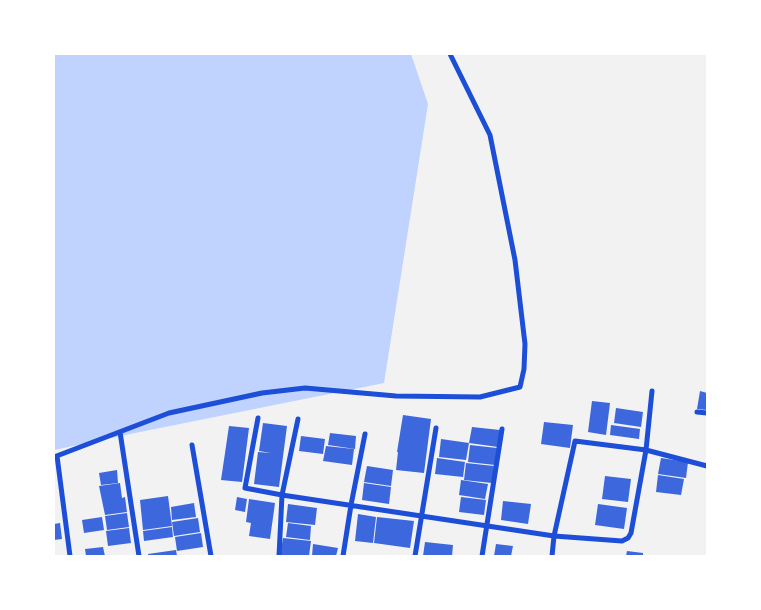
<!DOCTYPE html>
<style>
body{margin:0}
#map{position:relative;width:761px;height:610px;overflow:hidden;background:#f2f2f2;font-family:Lora,serif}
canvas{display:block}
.frame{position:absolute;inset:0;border:55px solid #fff;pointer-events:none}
</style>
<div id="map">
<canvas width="761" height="610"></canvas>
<div class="frame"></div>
</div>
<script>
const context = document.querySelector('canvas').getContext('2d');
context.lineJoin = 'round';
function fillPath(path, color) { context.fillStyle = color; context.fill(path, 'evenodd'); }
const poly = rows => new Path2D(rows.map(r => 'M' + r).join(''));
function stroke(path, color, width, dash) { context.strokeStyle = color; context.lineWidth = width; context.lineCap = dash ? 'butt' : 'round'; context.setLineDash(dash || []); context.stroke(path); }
fillPath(poly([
 [54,54,411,54,428,104,384,383,140,432,54,450]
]), '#bfd3fe');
fillPath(poly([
 [700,391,707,393,707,410,697,409],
 [592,401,610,403,606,435,588,432],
 [616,408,643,412,641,427,614,423],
 [403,415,431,419,424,473,396,470,398,452,397,452],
 [544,422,573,425,570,448,541,444],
 [263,423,287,426,279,487,254,484,258,452,271,453,259,451],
 [611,425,640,429,639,439,610,435],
 [229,426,249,428,242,482,221,480],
 [472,427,500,430,498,447,469,443],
 [330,433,356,436,355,449,328,445],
 [301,436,325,439,323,454,299,451],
 [441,439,469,443,466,460,439,457],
 [470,445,497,448,495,465,468,462],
 [326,446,354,449,352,465,323,461],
 [437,458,465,462,463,477,435,474],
 [661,458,688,462,686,478,658,474],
 [466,463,494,466,492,483,464,480],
 [367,466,393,470,391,486,364,482],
 [117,470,118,483,101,485,99,473],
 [658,475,684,479,681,495,656,492],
 [605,476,631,479,628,502,602,499],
 [461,480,488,484,485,499,459,495],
 [120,483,122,498,125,497,127,512,105,515,99,486],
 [364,483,391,487,389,504,362,500],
 [168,496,172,526,143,530,140,500],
 [237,497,247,499,245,512,235,510],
 [461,497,486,500,484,515,459,512],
 [249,499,275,503,270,539,249,536,251,523,246,522],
 [503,501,531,504,528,524,501,520],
 [194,503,196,517,172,520,171,507],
 [288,504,317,508,315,525,286,522],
 [598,504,627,508,624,529,595,525],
 [127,513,129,527,107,530,105,516],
 [358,514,376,517,373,543,355,541],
 [102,517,104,530,84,533,82,520],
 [377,517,414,521,410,548,374,543],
 [198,518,200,532,174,536,172,522],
 [60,523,62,539,54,540,54,524],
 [288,523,311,526,310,540,286,537],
 [172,527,173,537,144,541,143,531],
 [129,528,131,543,108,546,106,531],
 [201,533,203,547,177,551,175,537],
 [283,538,311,541,309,556,280,556],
 [425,542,453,545,452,556,423,556],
 [313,544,338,548,336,556,312,556],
 [496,544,513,546,511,556,494,556],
 [103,547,105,556,86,556,85,549],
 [176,550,177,556,148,556,148,554],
 [627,551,643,553,643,556,626,556]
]), '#3d67dc');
stroke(poly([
 [697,412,707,413],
 [258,418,245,488,282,495,554,536,575,441,646,450,707,466],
 [120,432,139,556],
 [192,445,211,556],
 [57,456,70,556],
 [54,457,169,413,262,393,305,388,396,396,480,397,520,387,524,369,525,344,515,260,490,135,450,54],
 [279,556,282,495,298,419],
 [343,556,351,505,365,434],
 [415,556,436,428],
 [482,556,502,429],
 [552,556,554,536,622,541,628,538,631,533,646,450,652,391]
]), '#1d4ed8', 5);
</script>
